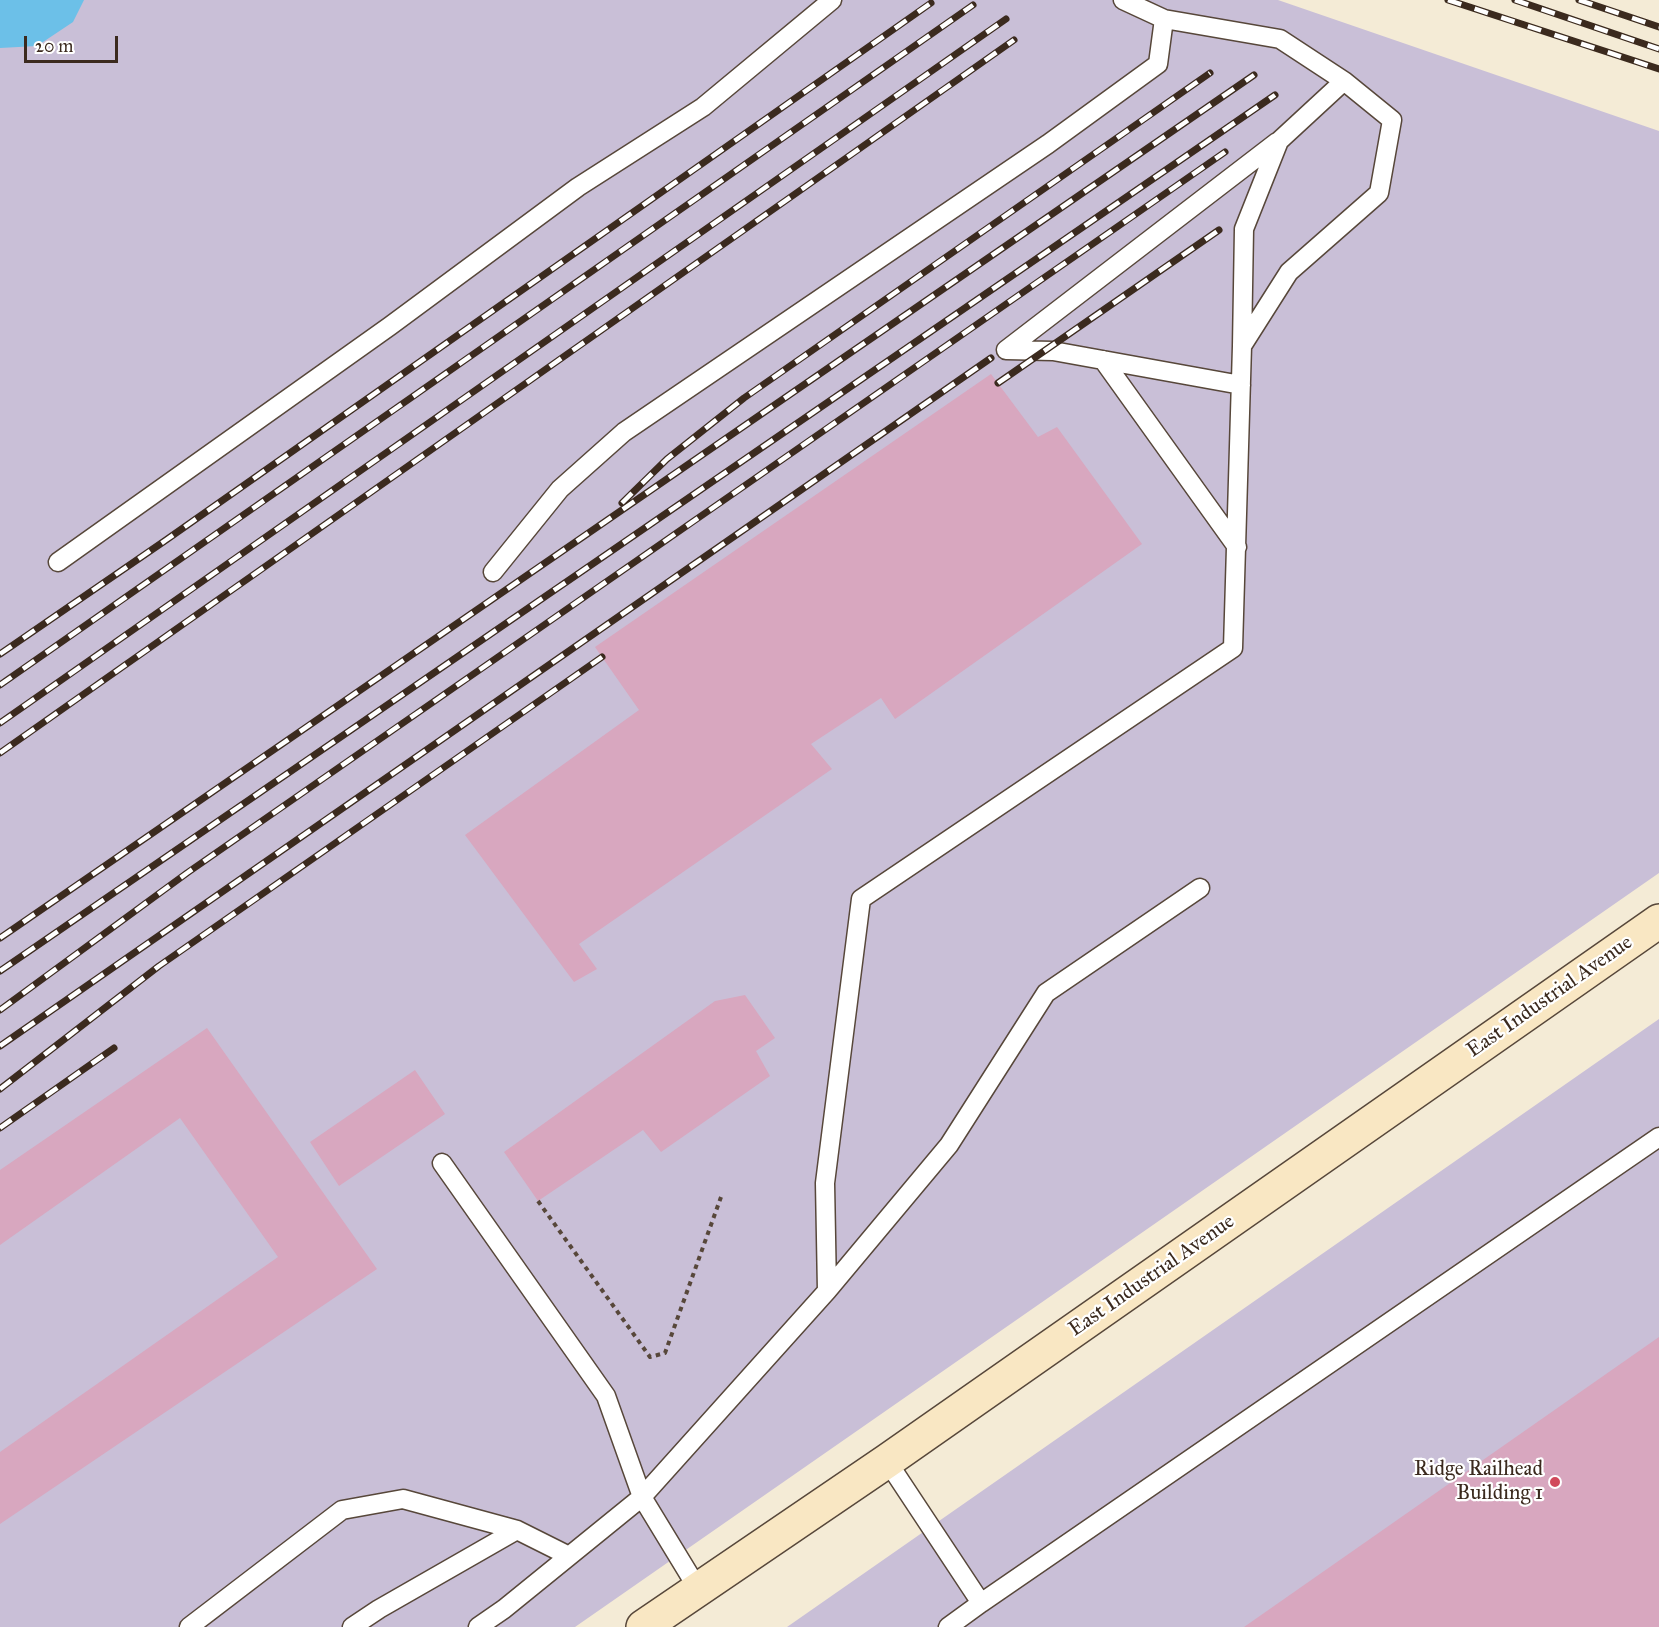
<!DOCTYPE html>
<style>
body{margin:0}
#map{position:relative;width:1659px;height:1627px;overflow:hidden;background:#f4ebd6;font-family:"IM FELL Great Primer",serif}
canvas{display:block}
.scale{position:absolute;left:24px;top:36px;width:94px;height:27px;box-sizing:border-box;border:3px solid #3b2a1e;border-top:0;padding-left:8px;font-size:18px;line-height:21px;white-space:nowrap;color:#3b2a1e;-webkit-text-stroke:4px #fff;paint-order:stroke}
</style>
<div id="map">
<canvas width="1659" height="1627"></canvas>
<div class="scale">20 m</div>
</div>
<script>
const context = document.querySelector('canvas').getContext('2d');
context.lineJoin = 'round';
function fillPath(path, color) { context.fillStyle = color; context.fill(path, 'evenodd'); }
const poly = rows => new Path2D(rows.map(r => 'M' + r).join(''));
function stroke(path, color, width, dash) { context.strokeStyle = color; context.lineWidth = width; context.lineCap = dash ? 'butt' : 'round'; context.setLineDash(dash || []); context.stroke(path); }
function label(font, color, halo, rows, align = 'center') {
  context.font = font + ' "IM FELL Great Primer",serif'; context.lineWidth = 4.5; context.setLineDash([]); context.textBaseline = 'middle'; context.strokeStyle = halo; context.fillStyle = color; for (const [text, x, y, turn = 0] of rows) {
    context.save(); context.translate(x, y); context.rotate((+turn || 0) * Math.PI / 180); context.textAlign = isNaN(turn) ? turn : align; if (halo) context.strokeText(text, 0, 0); context.fillText(text, 0, 0); context.restore();
  }
}
fillPath(poly([
 [0,0,1278,0,1659,131,1659,873,575,1627,0,1627],
 [1659,1019,1659,1627,787,1627]
]), '#c9bfd7');
fillPath(poly([
 [0,0,84,0,73,22,37,46,0,48]
]), '#6cc0e8');
fillPath(poly([
 [991,374,1038,437,1057,427,1142,544,895,719,881,698,811,744,832,769,579,944,597,969,574,982,465,835,639,710,595,647],
 [745,995,775,1038,756,1051,770,1076,661,1152,643,1130,538,1201,504,1152,715,1001],
 [207,1028,377,1269,0,1524,0,1452,278,1257,180,1118,0,1245,0,1170],
 [415,1070,445,1114,339,1186,310,1142],
 [1659,1337,1659,1627,1244,1627]
]), '#d8a7bf');
const lane = poly([
 [1123,0,1164,19,1280,39,1344,81],
 [1103,360,1237,547],
 [1241,385,1053,351,1006,350,1277,142],
 [58,562,390,326,578,187,703,107,832,0],
 [493,572,560,489,624,432,1048,144,1158,64,1164,19],
 [442,1163,606,1396,642,1497,504,1609,478,1627],
 [827,1291,825,1183,861,899,1233,648,1242,346,1289,272,1379,193,1392,120,1344,81,1279,141,1244,229,1242,346],
 [887,1461,981,1603,1659,1137],
 [698,1589,642,1497,827,1291,949,1145,1046,993,1200,888],
 [189,1627,342,1510,403,1499,517,1530,569,1556],
 [352,1627,379,1609,517,1530],
 [948,1627,981,1603]
]);
const secondary = poly([
 [643,1627,887,1461,1659,921]
]);
stroke(lane, '#57473a', 21);
stroke(secondary, '#57473a', 36);
stroke(poly([
 [538,1201,650,1357,665,1353,721,1197]
]), '#57473a', 4, [4.5, 4.5]);
stroke(lane, '#fff', 18);
stroke(secondary, '#f9e7c3', 33);
const rail = poly([
 [1448,0,1659,69],
 [1515,0,1659,49],
 [1579,0,1659,27],
 [998,383,1219,230],
 [622,503,667,459,744,398,1210,73],
 [0,654,166,540,931,3],
 [0,685,973,5],
 [0,723,1006,19],
 [0,753,1014,40],
 [0,938,1254,75],
 [0,971,1275,95],
 [0,1010,187,873,1225,152],
 [0,1046,991,358],
 [0,1089,159,966,602,657],
 [0,1128,114,1048]
]);
stroke(rail, '#3b2a1e', 7);
stroke(rail, '#fff', 4.5, [14]);
for (const [x, y, r, color] of [
 [1555,1482,6,"#d1495b"]
]) { const dot = new Path2D(); dot.arc(x, y, r, 0, 2 * Math.PI); context.fillStyle = color; context.fill(dot); stroke(dot, '#fff', 2); }
label('21px', '#3b2a1e', '#fff', [
 ["East Industrial Avenue",1550,997,-35],
 ["East Industrial Avenue",1152,1276,-35]
]);
label('21px', '#3b2a1e', '#fff', [
 ["Ridge Railhead",1543,1470],
 ["Building 1",1543,1494]
], 'right');
</script>
